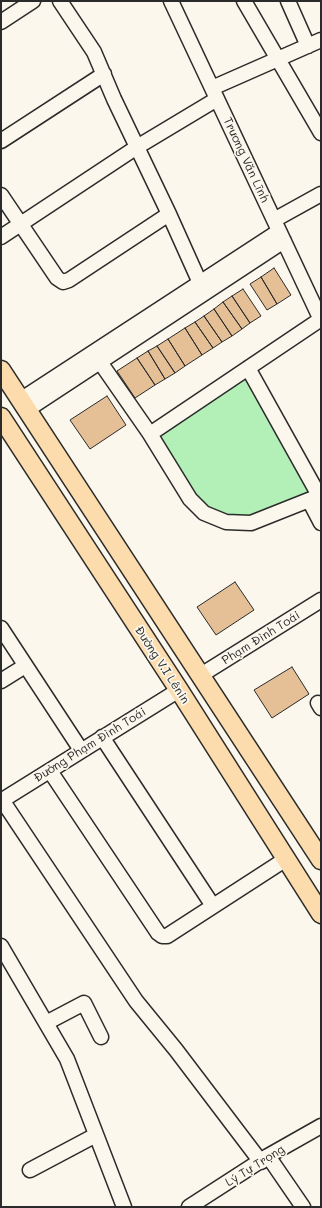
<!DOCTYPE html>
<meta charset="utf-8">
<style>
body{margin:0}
#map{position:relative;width:322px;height:1208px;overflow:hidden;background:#fbf7ec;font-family:Mali,sans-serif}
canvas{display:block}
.frame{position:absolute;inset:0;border:2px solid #2b2b2b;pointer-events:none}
</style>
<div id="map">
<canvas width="322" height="1208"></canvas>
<div class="frame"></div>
</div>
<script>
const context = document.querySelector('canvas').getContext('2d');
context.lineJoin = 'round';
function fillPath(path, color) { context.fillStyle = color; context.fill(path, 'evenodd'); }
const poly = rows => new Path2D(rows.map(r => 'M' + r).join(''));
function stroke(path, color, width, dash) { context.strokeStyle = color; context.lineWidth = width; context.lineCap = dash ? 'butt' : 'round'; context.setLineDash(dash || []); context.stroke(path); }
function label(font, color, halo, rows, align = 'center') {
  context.font = font + ' Mali,sans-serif'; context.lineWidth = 3.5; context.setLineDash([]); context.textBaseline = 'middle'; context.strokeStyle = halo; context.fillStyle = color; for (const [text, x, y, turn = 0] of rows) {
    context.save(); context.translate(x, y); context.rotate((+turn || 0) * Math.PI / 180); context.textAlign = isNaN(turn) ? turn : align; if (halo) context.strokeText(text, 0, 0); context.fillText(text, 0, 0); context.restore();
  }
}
fillPath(poly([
 [248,368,319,496,265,519,211,517,150,434]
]), '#b2f0b7');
const building = poly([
 [274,268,291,295,277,304,261,277,274,268],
 [261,277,277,304,267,310,250,284,261,277],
 [243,289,261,316,250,323,232,296,243,289],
 [232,296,250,323,242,329,223,302,232,296],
 [223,302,242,329,232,336,214,309,223,302],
 [214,309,232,336,222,342,204,316,214,309],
 [204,316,222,342,213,348,195,322,204,316],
 [195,322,213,348,202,355,185,328,195,322],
 [185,328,202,355,185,366,168,339,185,328],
 [168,339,185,366,175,373,157,346,168,339],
 [157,346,175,373,165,379,148,351,157,346],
 [148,351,165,379,155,385,137,358,148,351],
 [137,358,155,385,135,398,117,371,137,358],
 [107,396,126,425,90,449,70,420,107,396],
 [235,582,254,610,216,635,197,607,235,582],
 [292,667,309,694,272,718,254,690,292,667]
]);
fillPath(building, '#e5bf96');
stroke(building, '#2b2b2b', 1);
const minor = poly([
 [60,1,94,52,114,99,169,214,200,283],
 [171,1,321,320],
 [244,1,321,133],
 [288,1,308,46],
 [1,22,33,1],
 [212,88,321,40],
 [1,141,104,74],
 [1,195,57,278,63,282,69,280,169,214],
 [274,220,321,194],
 [1,237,137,147,217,99],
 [100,362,150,434,190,499,204,513,226,522,251,523,319,496],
 [248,368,321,499],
 [20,400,279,231],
 [27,410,284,241],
 [150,434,321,319],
 [309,500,321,523],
 [1,628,81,750],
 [201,675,321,600],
 [1,681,25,666],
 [318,703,321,708],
 [102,737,213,906],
 [50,771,158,933,162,936,167,936,286,859],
 [2,800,136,1001,176,1050,261,1162],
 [1,801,179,690],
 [1,946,67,1059,124,1207],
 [46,1023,84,1003,101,1037],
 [268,1156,303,1207],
 [30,1170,96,1135],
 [189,1207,268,1156,321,1126]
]);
const major = poly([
 [1,370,321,860],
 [1,417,179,690,321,914]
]);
stroke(minor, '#2b2b2b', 17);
stroke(major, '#2b2b2b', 21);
stroke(minor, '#fbf7ec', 14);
stroke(major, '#fcdcac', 18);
label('12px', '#2b2b2b', '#fbf7ec', [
 ["Trương Văn Lĩnh",246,160,65],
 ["Phạm Đình Toái",261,638,-32],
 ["Đường V.I Lênin",162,665,57],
 ["Đường Phạm Đình Toái",90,745,-32],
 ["Lý Tự Trọng",255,1166,-32]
]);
</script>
